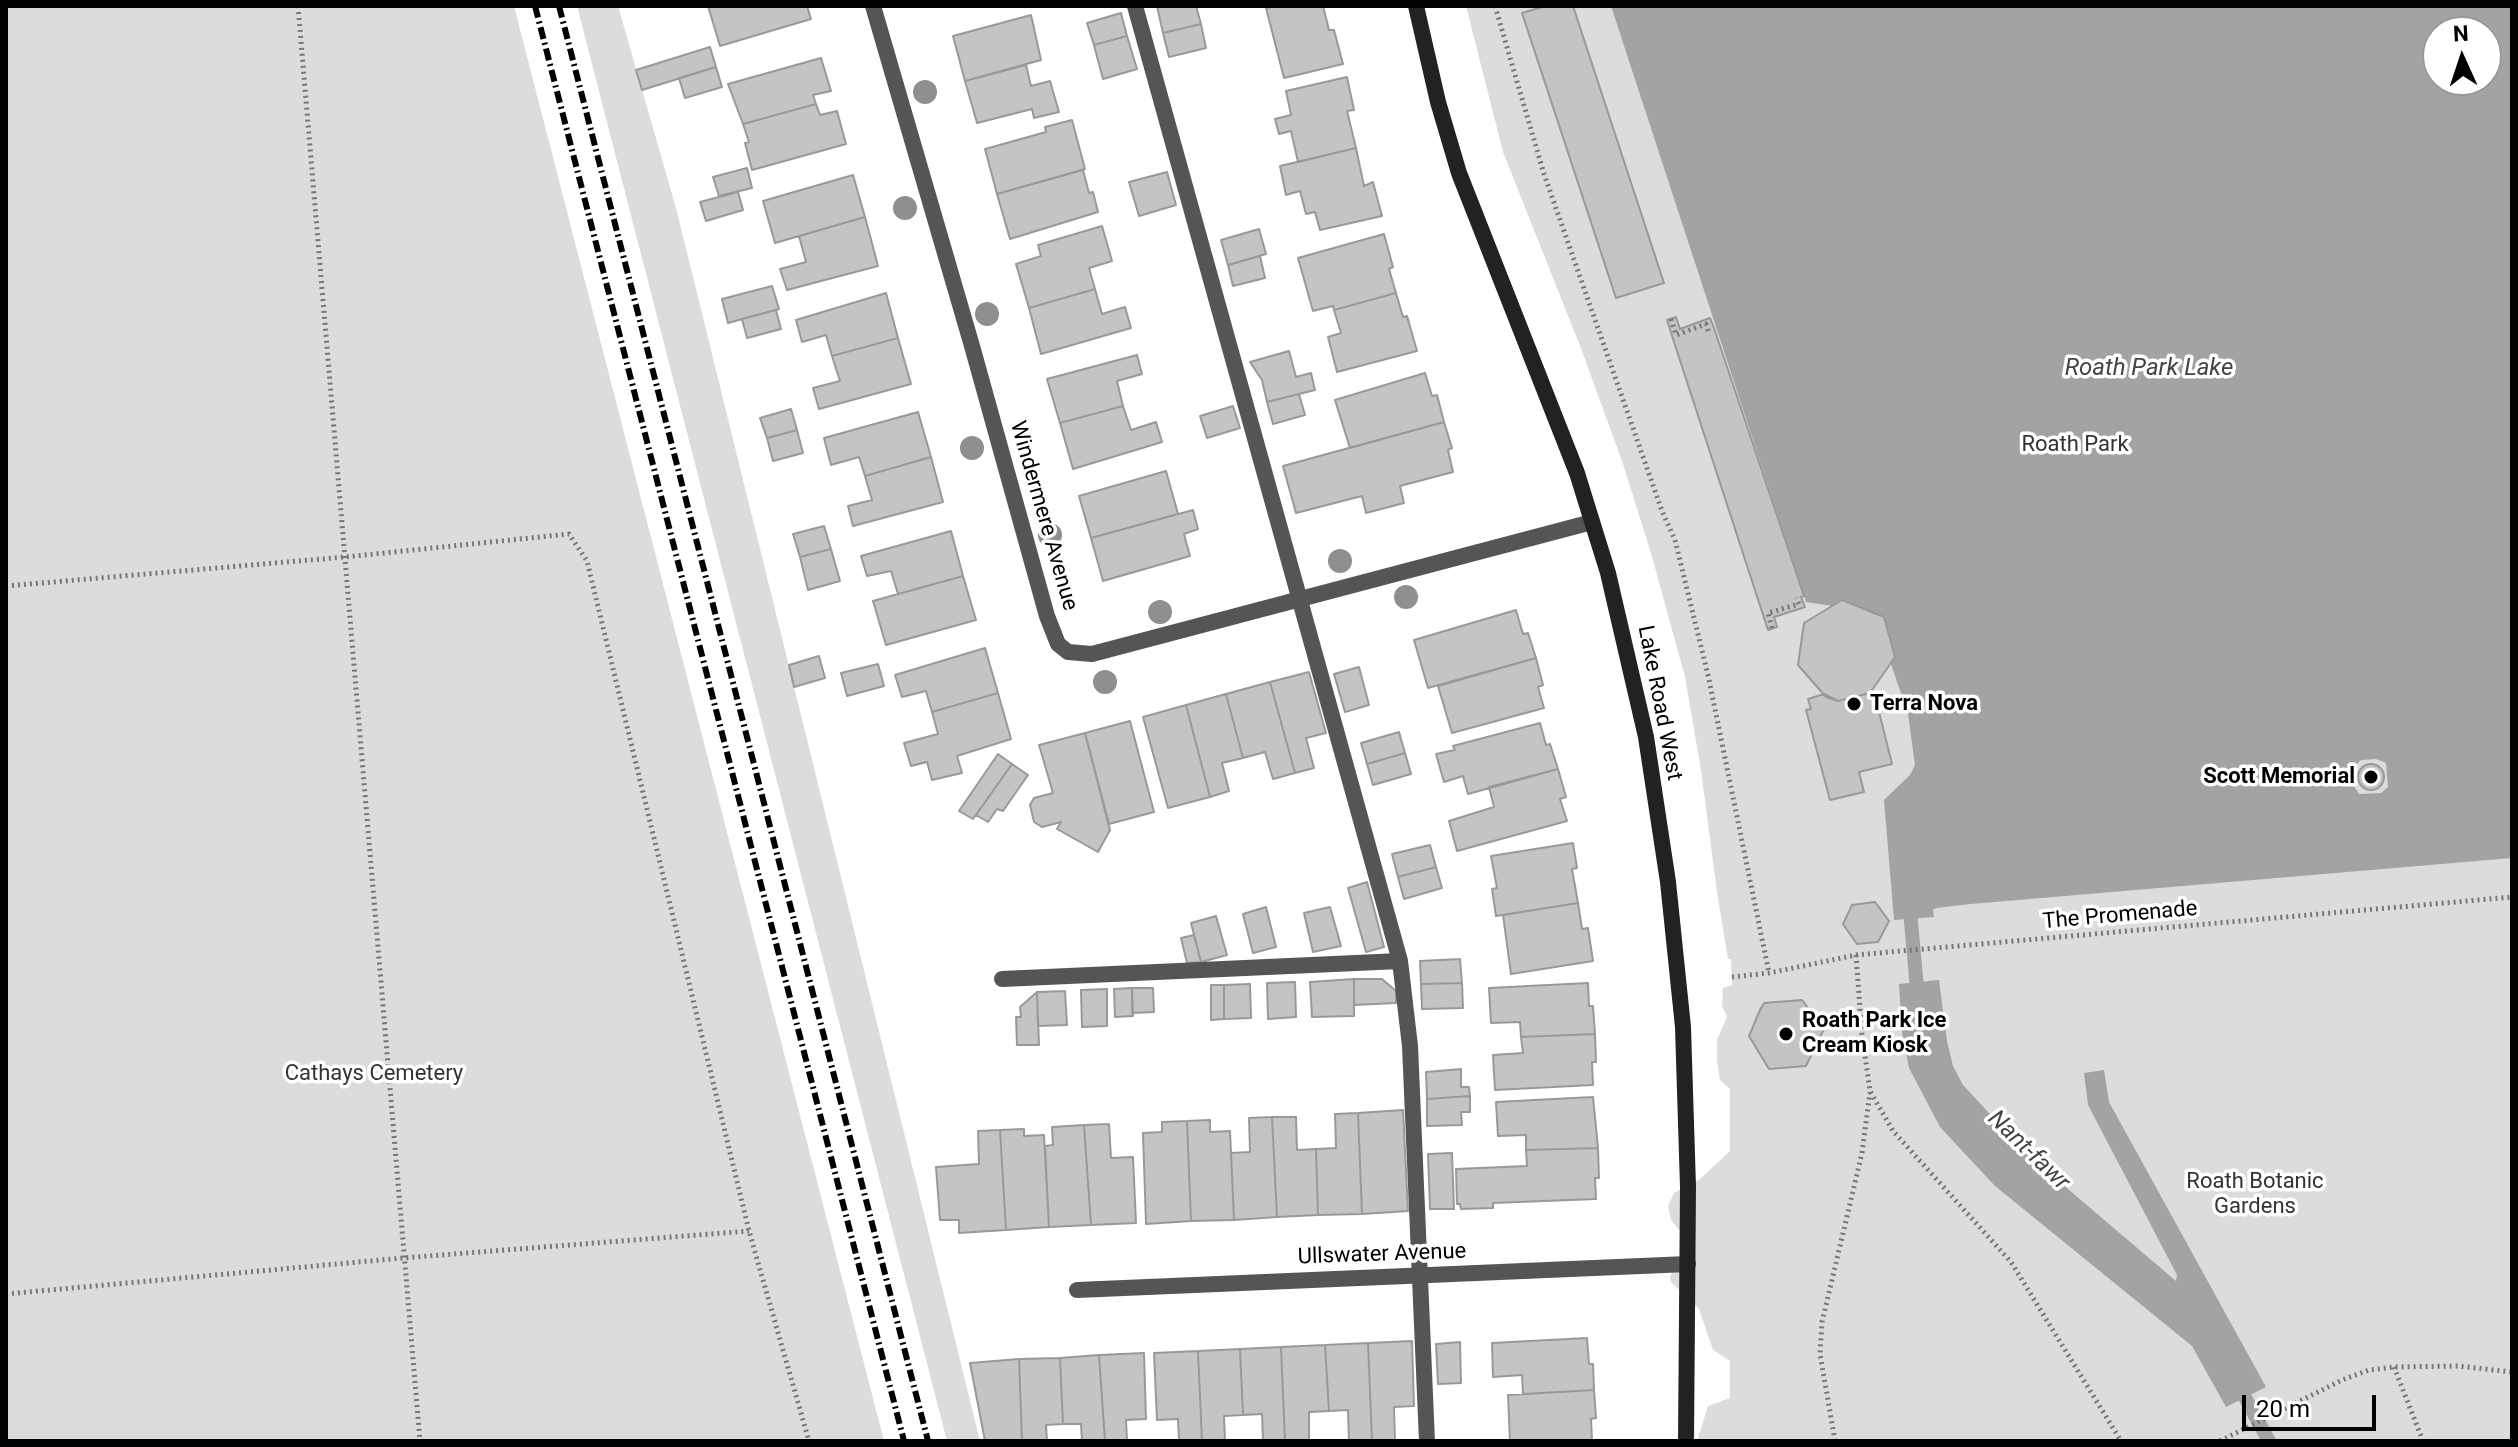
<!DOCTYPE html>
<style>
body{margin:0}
#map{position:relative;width:2518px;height:1447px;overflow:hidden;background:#fff;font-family:Roboto,sans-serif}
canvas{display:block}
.frame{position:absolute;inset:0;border:8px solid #000;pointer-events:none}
.north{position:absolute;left:2422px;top:16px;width:80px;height:80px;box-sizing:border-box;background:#fff;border:2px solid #999;border-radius:50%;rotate:357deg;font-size:22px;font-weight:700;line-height:32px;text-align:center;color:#000}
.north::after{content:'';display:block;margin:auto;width:28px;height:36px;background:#000;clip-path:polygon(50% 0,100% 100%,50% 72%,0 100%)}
.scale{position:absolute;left:2242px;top:1395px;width:134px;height:36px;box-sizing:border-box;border:4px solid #000;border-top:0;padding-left:10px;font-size:24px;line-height:28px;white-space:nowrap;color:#000;-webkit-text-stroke:6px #fff;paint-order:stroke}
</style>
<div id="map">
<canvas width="2518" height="1447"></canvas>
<div class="frame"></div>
<div class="north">N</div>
<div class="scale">20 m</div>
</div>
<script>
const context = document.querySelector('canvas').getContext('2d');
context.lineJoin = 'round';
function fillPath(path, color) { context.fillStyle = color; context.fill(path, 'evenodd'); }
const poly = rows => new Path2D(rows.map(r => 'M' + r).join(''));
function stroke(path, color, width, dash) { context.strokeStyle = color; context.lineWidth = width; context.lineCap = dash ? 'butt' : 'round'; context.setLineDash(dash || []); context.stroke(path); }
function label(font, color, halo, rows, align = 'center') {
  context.font = font + ' Roboto,sans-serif'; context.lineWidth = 7; context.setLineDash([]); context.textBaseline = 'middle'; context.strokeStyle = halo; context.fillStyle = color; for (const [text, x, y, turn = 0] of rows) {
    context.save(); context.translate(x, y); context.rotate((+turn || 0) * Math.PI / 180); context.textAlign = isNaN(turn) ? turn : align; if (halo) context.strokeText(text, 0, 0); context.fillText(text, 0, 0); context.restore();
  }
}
fillPath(poly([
 [6,6,514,6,884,1441,6,1441],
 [577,6,618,6,676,208,980,1441,947,1441],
 [1466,6,2512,6,2512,1441,1697,1441,1708,1406,1730,1398,1730,1361,1713,1350,1699,1309,1671,1282,1670,1277,1683,1249,1682,1233,1671,1220,1668,1206,1674,1193,1699,1180,1730,1151,1730,1089,1720,1080,1717,1061,1717,1040,1727,1017,1722,1006,1723,988,1732,985,1731,959,1728,959,1717,892,1701,770,1685,677,1651,553,1623,464,1582,351,1503,152],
 [2438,32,2486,32,2486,80,2438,80]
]), '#dcdcdc');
fillPath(poly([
 [1611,6,2512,6,2512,858,1971,904,1936,908,1933,910,1934,917,1894,920,1884,800,1910,775,1915,765,1908,714,1891,664,1895,656,1842,601,1832,606,1806,602],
 [2438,32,2486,32,2486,80,2438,80],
 [2376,759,2386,763,2388,787,2381,793,2359,794,2354,786,2353,768,2361,760],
 [1939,980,1947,1041,1953,1066,1963,1085,2028,1155,2176,1281,2177,1275,2088,1105,2084,1073,2104,1070,2109,1102,2266,1387,2226,1407,2192,1346,1995,1186,1940,1127,1909,1068,1902,1032,1899,984]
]), '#a3a3a3');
stroke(poly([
 [1909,900,1918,999],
 [2236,1381,2269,1441]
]), '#a3a3a3', 14);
const building = poly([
 [708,6,807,6,811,19,720,46,708,6],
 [1157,6,1196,6,1201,24,1163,33,1157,6],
 [1275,6,1323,6,1329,30,1334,30,1343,64,1284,78,1266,8,1275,6],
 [1546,6,1573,6,1664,283,1616,298,1522,13,1546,6],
 [1121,13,1127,36,1094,45,1087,23,1121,13],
 [1031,15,1041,60,965,81,953,36,1031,15],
 [1201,24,1206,48,1169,57,1163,33,1201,24],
 [1127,36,1137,69,1103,79,1094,45,1127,36],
 [710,47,716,67,642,90,636,70,710,47],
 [821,58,831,91,813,95,816,104,743,124,728,84,821,58],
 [1026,65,1031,86,1050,81,1059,112,1034,118,1032,109,977,123,965,81,1026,65],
 [716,67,722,87,685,98,679,78,716,67],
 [1347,77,1354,110,1347,111,1356,148,1298,162,1291,131,1279,134,1275,119,1291,115,1286,91,1347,77],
 [816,104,820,115,837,111,846,144,752,170,745,143,749,142,743,124,816,104],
 [1072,120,1085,169,997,194,985,149,1046,132,1045,127,1072,120],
 [1356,148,1364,186,1373,182,1382,216,1320,230,1315,212,1306,214,1300,191,1286,195,1280,166,1356,148],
 [747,168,752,188,719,196,713,177,747,168],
 [1083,170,1089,193,1093,192,1098,212,1010,239,997,194,1083,170],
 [1167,172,1176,205,1139,216,1129,182,1167,172],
 [853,175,865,217,775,243,763,201,853,175],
 [738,192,743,210,706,221,700,202,738,192],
 [865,217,878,266,787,290,780,269,806,262,799,236,865,217],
 [1102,226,1112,261,1089,268,1095,289,1029,308,1016,264,1041,256,1038,245,1102,226],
 [1259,229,1266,254,1228,265,1221,240,1259,229],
 [1384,234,1393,267,1389,269,1396,293,1334,310,1333,306,1313,311,1298,258,1384,234],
 [1260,256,1265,278,1233,286,1228,265,1260,256],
 [772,286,779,309,728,323,722,299,772,286],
 [1095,289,1102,314,1125,307,1131,328,1041,354,1029,308,1095,289],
 [886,293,898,338,832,356,826,335,802,342,796,320,886,293],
 [1396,293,1403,317,1407,316,1417,351,1337,372,1328,337,1341,333,1334,310,1396,293],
 [776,310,781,329,747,338,742,319,776,310],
 [1676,317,1680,329,1710,318,1714,328,1804,596,1801,597,1805,607,1774,617,1777,627,1768,630,1674,342,1667,320,1676,317],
 [898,338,911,384,819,409,813,388,840,381,832,356,898,338],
 [1289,351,1296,377,1311,373,1315,390,1267,402,1262,380,1250,362,1289,351],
 [1137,355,1142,374,1117,381,1123,406,1060,423,1047,379,1137,355],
 [1425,373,1432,396,1437,395,1444,422,1350,448,1335,400,1425,373],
 [1299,394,1305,415,1273,424,1267,402,1299,394],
 [1123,406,1131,430,1156,422,1162,442,1073,469,1060,423,1123,406],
 [1233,406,1240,428,1207,438,1200,416,1233,406],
 [791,409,797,430,767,438,760,418,791,409],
 [918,412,931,457,865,476,859,457,831,465,824,438,918,412],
 [1444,422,1452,448,1448,450,1453,472,1400,486,1404,503,1366,513,1362,496,1296,513,1283,466,1444,422],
 [797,430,803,453,773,461,767,438,797,430],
 [931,457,943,502,853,526,848,506,872,500,865,476,931,457],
 [1166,471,1178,514,1091,538,1079,496,1166,471],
 [1193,510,1198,529,1184,534,1190,556,1103,581,1091,538,1193,510],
 [824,526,831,549,800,557,793,534,824,526],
 [951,531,963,576,898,594,891,571,867,576,861,556,951,531],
 [831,549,840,581,808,590,800,557,831,549],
 [963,576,976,620,886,645,873,601,963,576],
 [1842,600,1884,617,1895,657,1870,693,1838,701,1826,697,1798,665,1804,623,1842,600],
 [1516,610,1523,634,1528,633,1536,658,1428,688,1414,640,1516,610],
 [985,648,998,693,932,712,926,691,902,697,895,675,985,648],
 [819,656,825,678,794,687,789,665,819,656],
 [1536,658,1543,685,1538,687,1544,708,1452,733,1438,686,1536,658],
 [878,664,884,686,847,696,841,673,878,664],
 [1359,667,1369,705,1345,712,1334,674,1359,667],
 [1309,672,1326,733,1306,738,1314,768,1295,773,1270,682,1309,672],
 [1270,682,1295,773,1273,779,1265,752,1243,758,1226,694,1270,682],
 [1874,692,1892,764,1859,772,1864,792,1830,800,1806,710,1811,709,1808,699,1824,694,1838,701,1874,692],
 [998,693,1011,739,957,756,962,773,932,780,927,762,911,766,904,743,938,734,932,712,998,693],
 [1226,694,1243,758,1222,763,1229,791,1210,797,1186,705,1226,694],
 [1186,705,1210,797,1168,808,1143,717,1186,705],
 [1130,721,1154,812,1109,824,1085,733,1130,721],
 [1540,723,1546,745,1550,744,1558,769,1468,794,1463,776,1444,782,1436,754,1455,750,1453,746,1540,723],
 [1399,732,1405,753,1367,764,1361,743,1399,732],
 [1085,733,1110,830,1098,852,1057,829,1061,822,1042,827,1034,822,1030,805,1034,798,1053,793,1039,745,1085,733],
 [1405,753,1411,774,1373,785,1367,764,1405,753],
 [998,754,1012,764,973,819,959,811,998,754],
 [1012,764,1028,775,1003,811,997,809,988,822,976,815,1012,764],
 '2358 777a13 13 0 1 1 26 0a13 13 0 1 1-26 0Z',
 [1558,769,1566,797,1560,799,1567,821,1457,851,1449,821,1494,807,1489,787,1558,769],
 [1573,843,1577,868,1572,869,1578,903,1496,916,1492,889,1497,888,1491,856,1573,843],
 [1430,845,1436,867,1398,877,1392,854,1430,845],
 [1436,867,1442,888,1404,899,1398,877,1436,867],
 [1367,882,1384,947,1366,952,1348,888,1367,882],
 [1875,902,1889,921,1878,942,1857,944,1843,924,1852,905,1875,902],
 [1578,903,1582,929,1588,928,1593,961,1511,974,1503,915,1578,903],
 [1266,907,1276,947,1253,953,1243,914,1266,907],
 [1330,907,1341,946,1313,952,1304,913,1330,907],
 [1216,916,1227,955,1201,962,1191,923,1216,916],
 [1194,935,1201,962,1187,963,1181,938,1194,935],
 [1460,959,1462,983,1421,984,1420,961,1460,959],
 [1354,979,1354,1016,1312,1017,1310,982,1354,979],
 [1354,979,1382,979,1396,991,1396,1003,1354,1005,1354,979],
 [1295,982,1296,1017,1268,1019,1267,983,1295,982],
 [1462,983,1463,1008,1422,1009,1421,984,1462,983],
 [1588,983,1589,1006,1593,1006,1595,1034,1521,1037,1520,1022,1491,1023,1489,988,1588,983],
 [1250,984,1251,1018,1224,1019,1224,985,1250,984],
 [1211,985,1224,985,1224,1019,1211,1020,1211,985],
 [1132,988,1133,1016,1115,1017,1114,989,1132,988],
 [1132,988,1153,988,1154,1012,1132,1013,1132,988],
 [1107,989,1107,1026,1082,1027,1081,990,1107,989],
 [1065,991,1067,1025,1038,1026,1037,992,1065,991],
 [1037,992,1039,1045,1017,1045,1016,1017,1021,1017,1020,1007,1037,992],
 [1802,1000,1824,1029,1806,1066,1769,1069,1749,1036,1760,1010,1764,1003,1802,1000],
 [1595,1034,1596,1062,1592,1062,1593,1085,1495,1090,1493,1055,1523,1053,1521,1037,1595,1034],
 [1461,1069,1461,1087,1469,1087,1470,1096,1427,1099,1426,1072,1461,1069],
 [1470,1096,1470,1112,1461,1112,1462,1125,1427,1126,1427,1099,1470,1096],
 [1593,1097,1598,1148,1526,1150,1526,1135,1498,1136,1496,1102,1593,1097],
 [1403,1110,1408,1211,1362,1214,1358,1113,1403,1110],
 [1358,1113,1362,1214,1318,1215,1316,1149,1336,1148,1335,1114,1358,1113],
 [1272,1117,1296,1117,1297,1150,1316,1149,1318,1215,1277,1217,1272,1117],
 [1272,1117,1277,1217,1234,1220,1231,1153,1250,1152,1249,1118,1272,1117],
 [1210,1120,1210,1132,1230,1131,1234,1220,1191,1221,1187,1121,1210,1120],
 [1187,1121,1191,1221,1146,1224,1143,1133,1162,1132,1162,1122,1187,1121],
 [1109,1124,1111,1158,1133,1157,1136,1223,1091,1225,1084,1125,1109,1124],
 [1084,1125,1091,1225,1049,1227,1045,1146,1053,1145,1052,1127,1084,1125],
 [1024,1129,1024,1136,1044,1135,1049,1227,1006,1230,1000,1130,1024,1129],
 [1000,1130,1006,1230,959,1233,959,1220,940,1220,936,1167,979,1164,978,1131,1000,1130],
 [1598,1148,1599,1178,1595,1178,1596,1199,1493,1203,1493,1208,1461,1209,1460,1204,1457,1204,1456,1169,1527,1166,1526,1150,1598,1148],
 [1452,1153,1454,1209,1430,1209,1428,1154,1452,1153],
 [1587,1338,1589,1364,1593,1364,1594,1390,1523,1394,1522,1375,1493,1377,1492,1343,1587,1338],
 [1412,1341,1414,1406,1394,1407,1395,1441,1372,1441,1368,1343,1412,1341],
 [1460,1342,1461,1383,1438,1384,1436,1344,1460,1342],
 [1368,1343,1372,1441,1349,1441,1348,1410,1329,1411,1325,1345,1368,1343],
 [1325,1345,1329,1411,1309,1412,1309,1441,1285,1441,1281,1347,1325,1345],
 [1281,1347,1285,1441,1263,1441,1262,1414,1243,1415,1240,1349,1281,1347],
 [1240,1349,1243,1415,1224,1416,1225,1441,1202,1441,1198,1351,1240,1349],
 [1198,1351,1202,1441,1179,1441,1178,1419,1157,1420,1154,1353,1198,1351],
 [1144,1353,1146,1419,1126,1420,1127,1441,1105,1441,1099,1355,1144,1353],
 [1099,1355,1105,1441,1082,1441,1081,1424,1063,1424,1060,1358,1099,1355],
 [1060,1358,1063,1424,1046,1425,1047,1441,1022,1441,1019,1359,1060,1358],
 [1019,1359,1022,1441,985,1441,970,1363,1019,1359],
 [1594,1390,1596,1418,1591,1419,1592,1441,1510,1441,1508,1395,1594,1390]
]);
fillPath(building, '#c4c4c4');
stroke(building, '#999', 2);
stroke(poly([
 [298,6,420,1441],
 [1495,6,1544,174,1662,511,1675,540,1708,675,1769,973],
 [1671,319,1676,335,1706,324,1708,331],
 [6,586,345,557,569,534,587,561,749,1231,809,1441],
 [1772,628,1768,613,1799,604,1796,598],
 [1856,955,1862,1035,1870,1091,1893,1131,2011,1262,2121,1441],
 [1732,977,1769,973,1856,955,2512,897],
 [6,1294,403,1258,749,1231],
 [2394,1367,2423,1441],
 [1835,1441,1820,1354,1822,1322,1862,1153,1870,1092],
 [2220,1441,2342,1380,2369,1370,2394,1367,2458,1366,2512,1372]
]), '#777', 5, [2, 4]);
stroke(poly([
 [1135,6,1400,961,1410,1046,1427,1441],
 [1002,979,1400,961]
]), '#555', 16);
stroke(poly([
 [873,6,972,346,1047,616,1058,644,1068,652,1092,654,1592,522],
 [1077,1290,1688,1264]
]), '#555', 16);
stroke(poly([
 [1416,6,1438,102,1459,173,1577,473,1608,573,1646,737,1668,882,1683,1027,1688,1187,1686,1441]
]), '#222', 16);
stroke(poly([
 [535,6,904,1441],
 [559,6,928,1441]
]), '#000', 6, [12, 4, 2, 4]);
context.fillStyle = '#8f8f8f';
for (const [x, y] of [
 [925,92],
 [905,208],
 [987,314],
 [972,448],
 [1050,535],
 [1340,561],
 [1406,597],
 [1160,612],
 [1105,682]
]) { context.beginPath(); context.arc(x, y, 12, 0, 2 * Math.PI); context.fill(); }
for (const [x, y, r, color] of [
 [1854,704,8,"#000"],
 [2371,777,8,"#000"],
 [1786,1034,8,"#000"]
]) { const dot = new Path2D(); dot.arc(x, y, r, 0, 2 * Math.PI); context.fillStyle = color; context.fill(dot); stroke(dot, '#fff', 3); }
label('22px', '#333', '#fff', [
 ["Roath Park",2075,445],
 ["Cathays Cemetery",374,1074],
 ["Roath Botanic",2255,1182],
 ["Gardens",2255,1207]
]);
label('22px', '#000', '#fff', [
 ["Windermere Avenue",1043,516,74],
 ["Lake Road West",1659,703,79],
 ["The Promenade",2120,916,-5],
 ["Ullswater Avenue",1382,1255,-2]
]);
label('bold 22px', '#000', '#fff', [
 ["Terra Nova",1870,704],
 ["Scott Memorial",2355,777,"right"],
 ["Roath Park Ice",1802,1021],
 ["Cream Kiosk",1802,1046]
], 'left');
label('italic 24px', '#444', '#fff', [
 ["Roath Park Lake",2149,369],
 ["Nant-fawr",2028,1151,44]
]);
</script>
